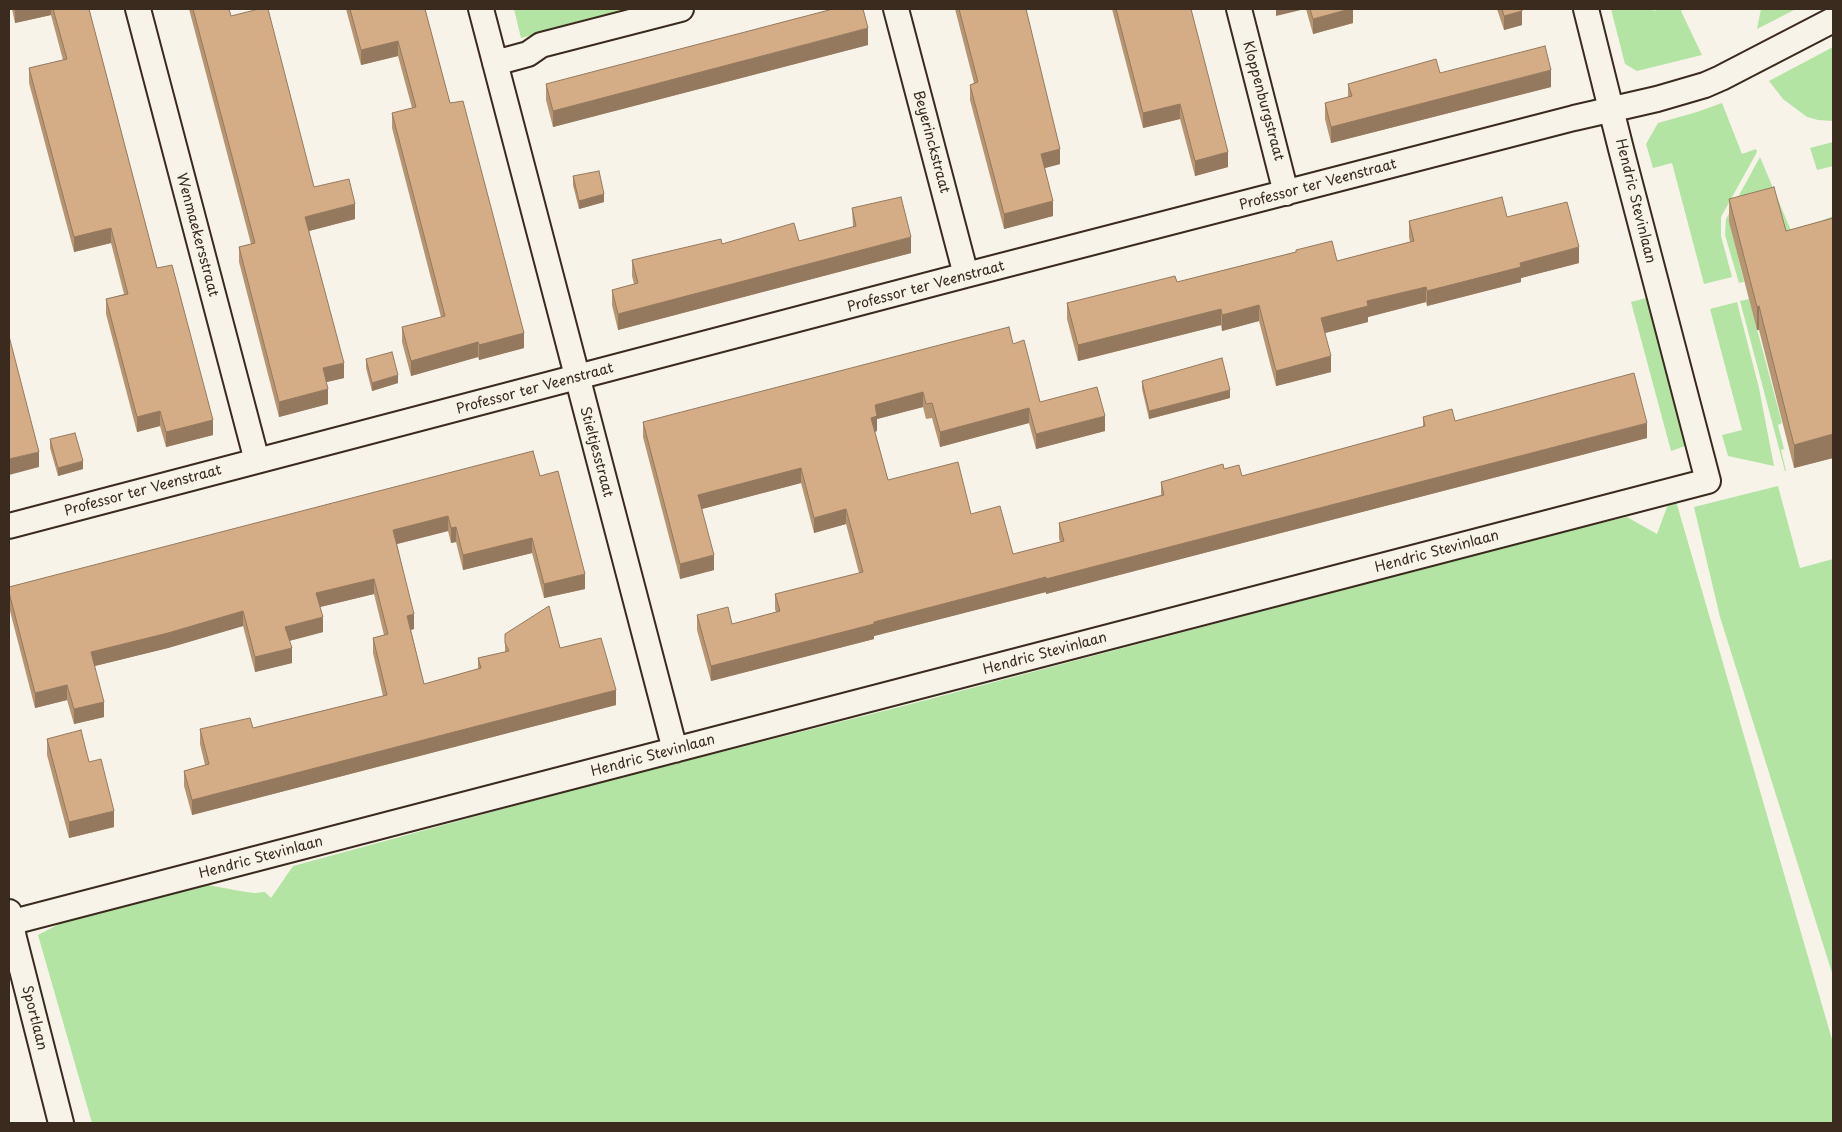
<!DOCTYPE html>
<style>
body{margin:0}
#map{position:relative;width:1842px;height:1132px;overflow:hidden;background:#f7f3e8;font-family:"Playpen Sans",sans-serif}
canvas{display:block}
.frame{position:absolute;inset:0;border:10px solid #3b2a1e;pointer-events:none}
</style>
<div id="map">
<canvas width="1842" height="1132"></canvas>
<div class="frame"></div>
</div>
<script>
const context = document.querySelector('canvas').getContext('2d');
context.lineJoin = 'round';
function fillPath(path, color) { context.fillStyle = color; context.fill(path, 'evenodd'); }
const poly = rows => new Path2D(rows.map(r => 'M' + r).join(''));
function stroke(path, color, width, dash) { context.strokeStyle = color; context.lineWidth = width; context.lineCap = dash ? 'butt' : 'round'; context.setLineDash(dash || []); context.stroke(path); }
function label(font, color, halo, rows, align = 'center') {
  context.font = font + ' "Playpen Sans",sans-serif'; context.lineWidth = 4; context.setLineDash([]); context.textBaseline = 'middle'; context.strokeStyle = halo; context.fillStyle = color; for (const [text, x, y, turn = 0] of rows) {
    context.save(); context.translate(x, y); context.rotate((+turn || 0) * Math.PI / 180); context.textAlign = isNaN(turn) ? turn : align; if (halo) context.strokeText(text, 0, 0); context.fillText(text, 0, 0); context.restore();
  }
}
fillPath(poly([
 [514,9,634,9,521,38],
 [1611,9,1653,9,1654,11,1659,9,1685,9,1681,11,1702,55,1637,71,1625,64],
 [1761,9,1796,9,1757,29],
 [1833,47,1833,121,1818,120,1807,117,1783,99,1769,81],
 [1722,103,1742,154,1756,149,1757,152,1721,217,1721,236,1732,277,1704,284,1672,163,1653,168,1646,144,1658,123,1697,112],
 [1833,142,1833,166,1817,170,1810,148],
 [1760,157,1792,233,1833,216,1833,232,1804,240,1730,223,1744,282,1739,283,1725,235,1726,219],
 [1646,298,1685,446,1671,451,1631,302],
 [1749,299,1782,423,1778,425,1784,449,1781,450,1786,471,1785,471,1740,301],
 [1737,302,1759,388,1774,466,1728,456,1722,435,1742,430,1710,309],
 [1778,486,1800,568,1833,559,1833,976,1720,617,1694,507],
 [1676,501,1833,1043,1833,1123,92,1123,38,935,67,920,124,905,208,885,240,891,254,893,265,892,271,898,293,866,587,786,915,703,1554,534,1627,517,1657,534,1667,507]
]), '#b3e4a4');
const minor = poly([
 [138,9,257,461],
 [481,9,675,750],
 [896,9,966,275],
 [1239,9,1286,193],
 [495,63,528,54,541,45,681,9],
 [9,526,966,275,1574,118,1657,99,1705,85,1721,78,1833,20],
 [9,912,14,938,61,1123],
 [9,923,1708,481,1621,149,1586,9]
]);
stroke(minor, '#3b2a1e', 28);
stroke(minor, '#f7f3e8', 24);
fillPath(poly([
 [12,9,89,9,157,268,213,435,166,447,160,426,137,432,106,314,106,299,124,294,111,243,74,252,29,83,29,68,63,60,51,15,15,23],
 [189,9,229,9,231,16,314,187,355,219,309,231,344,378,326,382,328,404,279,417,239,262,239,247,251,244],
 [346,9,425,9,450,103,524,348,479,360,478,357,411,376,402,342,402,327,441,317,392,128,392,113,412,108,398,56,361,65],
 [955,9,1026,9,1060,164,1045,168,1053,216,1004,229,970,100,970,85,974,83],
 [1112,9,1191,9,1228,167,1195,176,1180,119,1143,128],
 [1306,9,1353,9,1353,23,1313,34],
 [1497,9,1522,9,1522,25,1504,30],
 [868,45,553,127,546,100,546,84],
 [1440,73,1551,87,1331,143,1325,119,1325,103,1348,97,1348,84],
 [573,176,604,202,579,209,573,185],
 [1729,199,1786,231,1833,218,1833,458,1794,468,1759,330,1757,330,1729,222],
 [852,208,911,253,618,330,612,305,612,290,634,284,632,276,632,260,722,244,799,241,853,227],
 [1507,217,1579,263,1521,278,1521,282,1427,306,1426,302,1368,317,1368,322,1325,333,1331,372,1276,386,1259,321,1222,331,1221,325,1078,361,1067,319,1067,303,1177,282,1296,252,1296,250,1337,261,1410,242,1409,237,1409,221],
 [1013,344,1040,402,1105,431,1036,449,1029,423,940,447,932,418,926,419,923,407,877,419,877,431,875,432,888,480,971,514,1013,554,1060,542,1059,538,1059,523,1161,495,1161,482,1224,469,1242,476,1423,427,1423,417,1455,421,1647,438,1046,594,1046,592,874,636,874,639,711,681,697,630,697,615,732,624,776,612,775,609,775,594,859,573,846,524,814,533,801,483,702,509,714,570,680,579,643,437,643,422],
 [366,359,398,383,372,391,366,368],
 [1142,381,1230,398,1149,419,1142,389],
 [50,439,83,469,58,476,50,448],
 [540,476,585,589,544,598,532,553,463,570,456,542,451,543,448,531,397,544,414,629,411,630,424,684,478,669,478,658,505,652,505,634,560,648,616,705,192,815,184,786,184,771,205,765,200,744,200,729,253,728,383,696,373,653,373,638,384,635,374,594,320,607,323,632,289,641,292,663,255,672,243,626,168,648,94,666,104,717,74,724,67,700,35,708,9,607,9,587],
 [47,739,89,762,114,827,69,838,47,755]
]), '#b69573');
fillPath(poly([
 [15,9,51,9,51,15,15,23],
 [1276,9,1305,9,1276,16],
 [1350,9,1353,9,1353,23,1313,34,1313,19],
 [1522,11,1522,25,1504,30,1504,16],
 [868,28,868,45,553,127,553,111],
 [398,41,398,56,361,65,361,50],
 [1551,70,1551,87,1331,143,1331,127],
 [1180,104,1180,119,1143,128,1143,113],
 [1060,149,1060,164,1041,169,1041,154],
 [1228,152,1228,167,1195,176,1195,161],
 [604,194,604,202,579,209,579,201],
 [1053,201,1053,216,1004,229,1004,214],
 [355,204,355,219,305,232,305,217],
 [111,228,111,243,74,252,74,237],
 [911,237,911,253,618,330,618,314],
 [1579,247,1579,263,1521,278,1521,282,1427,306,1427,291,1520,263],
 [1426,287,1426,302,1368,317,1368,322,1321,334,1321,318,1367,301],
 [1259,305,1259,321,1222,331,1222,315],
 [1759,306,1759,330,1757,330,1757,307],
 [1221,309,1221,325,1078,361,1078,345],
 [524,333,524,348,479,360,479,345],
 [478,342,478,357,411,376,411,361],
 [1331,356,1331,372,1276,386,1276,371],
 [344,363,344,378,323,383,323,368],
 [398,375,398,383,372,391,372,383],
 [328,389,328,404,279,417,279,402],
 [1230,390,1230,398,1149,419,1149,411],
 [923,392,923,407,877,419,877,431,871,433,871,418,875,405],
 [1029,408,1029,423,940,447,940,432],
 [160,411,160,426,137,432,137,417],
 [1105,416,1105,431,1036,449,1036,434],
 [213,420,213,435,166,447,166,432],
 [1647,423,1647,438,1046,594,1046,579],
 [1833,434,1833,458,1794,468,1794,445],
 [39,452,39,467,9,475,9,459],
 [83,461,83,469,58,476,58,468],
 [801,468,801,483,698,510,698,495],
 [846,509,846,524,814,533,814,518],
 [448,516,448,531,393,545,393,530],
 [456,527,456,542,451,543,451,528],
 [532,538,532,553,463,570,463,555],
 [714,555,714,570,680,579,680,564],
 [585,574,585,589,544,598,544,584],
 [1046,577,1046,592,874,636,874,639,711,681,711,666,874,622],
 [374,579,374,594,316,608,316,593],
 [243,611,243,626,168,648,91,667,91,652],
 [414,614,414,629,407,631,407,616],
 [323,617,323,632,285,642,285,627],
 [292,648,292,663,255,672,255,657],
 [67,685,67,700,35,708,35,693],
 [616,690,616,705,192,815,192,800],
 [104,702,104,717,74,724,74,709],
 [114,811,114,827,69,838,69,822]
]), '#94795e');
const building = poly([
 [53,9,89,9,157,268,172,265,213,420,166,432,160,411,137,417,106,299,128,294,111,228,74,237,29,68,67,59,53,9],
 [193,9,229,9,231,16,259,9,268,9,314,187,349,179,355,204,305,217,344,363,323,368,328,389,279,402,239,247,255,243,193,9],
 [350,9,425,9,450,103,463,101,524,333,479,345,478,342,411,361,402,327,445,316,392,113,416,107,398,41,361,50,350,9],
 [833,9,863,9,868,28,553,111,546,84,833,9],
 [959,9,1026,9,1060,149,1041,154,1053,201,1004,214,970,85,978,82,959,9],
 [1116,9,1191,9,1228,152,1195,161,1180,104,1143,113,1116,9],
 [1310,9,1350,9,1313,19,1310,9],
 [1502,9,1522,9,1522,11,1504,16,1502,9],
 [1545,46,1551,70,1331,127,1325,103,1352,96,1348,84,1436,59,1440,73,1545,46],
 [599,171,604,194,579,201,573,176,599,171],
 [1774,187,1786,231,1833,218,1833,434,1794,445,1759,306,1757,307,1729,199,1774,187],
 [901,197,911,237,618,314,612,290,638,283,632,260,721,239,722,244,794,223,799,241,856,226,852,208,901,197],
 [1502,197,1507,217,1567,202,1579,247,1520,263,1521,267,1427,291,1426,287,1367,301,1368,306,1321,318,1331,356,1276,371,1259,305,1222,315,1221,309,1078,345,1067,303,1175,276,1177,282,1296,252,1296,250,1332,241,1337,261,1414,241,1409,221,1502,197],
 [1009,327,1013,344,1024,340,1040,402,1097,387,1105,416,1036,434,1029,408,940,432,932,403,926,404,923,392,875,405,877,416,871,418,888,480,958,462,971,514,1000,506,1013,554,1064,541,1059,523,1164,495,1161,482,1223,464,1224,469,1239,465,1242,476,1425,426,1423,417,1452,409,1455,421,1634,373,1647,423,1046,579,1046,577,874,622,874,624,711,666,697,615,728,607,732,624,780,611,775,594,863,572,846,509,814,518,801,468,698,495,714,555,680,564,643,422,1009,327],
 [9,336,39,452,9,459,9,336],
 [392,352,398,375,372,383,366,359,392,352],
 [1222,358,1230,390,1149,411,1142,381,1222,358],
 [75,433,83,461,58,468,50,439,75,433],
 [533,451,540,476,558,471,585,574,544,584,532,538,463,555,456,527,451,528,448,516,393,530,414,614,407,616,424,684,481,668,478,658,509,651,505,643,505,634,549,606,560,648,601,638,616,690,192,800,184,771,209,764,200,729,250,718,253,728,387,695,373,638,388,634,374,579,316,593,323,617,285,627,292,648,255,657,243,611,168,633,91,652,104,702,74,709,67,685,35,693,9,592,9,587,533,451],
 [81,730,89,762,101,759,114,811,69,822,47,739,81,730]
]);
fillPath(building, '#d4ad86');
stroke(building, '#94795e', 1);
label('14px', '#3b2a1e', '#f7f3e8', [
 ["Kloppenburgstraat",1263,101,75],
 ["Beyerinckstraat",931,142,75],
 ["Professor ter Veenstraat",1318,185,-15],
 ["Hendric Stevinlaan",1635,201,76],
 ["Wenmaekersstraat",197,235,75],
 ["Professor ter Veenstraat",926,287,-15],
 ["Professor ter Veenstraat",535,389,-15],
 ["Stieltjesstraat",596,452,75],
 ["Professor ter Veenstraat",143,491,-15],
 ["Hendric Stevinlaan",1437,552,-15],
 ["Hendric Stevinlaan",1045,654,-15],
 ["Hendric Stevinlaan",653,756,-15],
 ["Hendric Stevinlaan",261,858,-15],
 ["Sportlaan",34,1018,76]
]);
</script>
